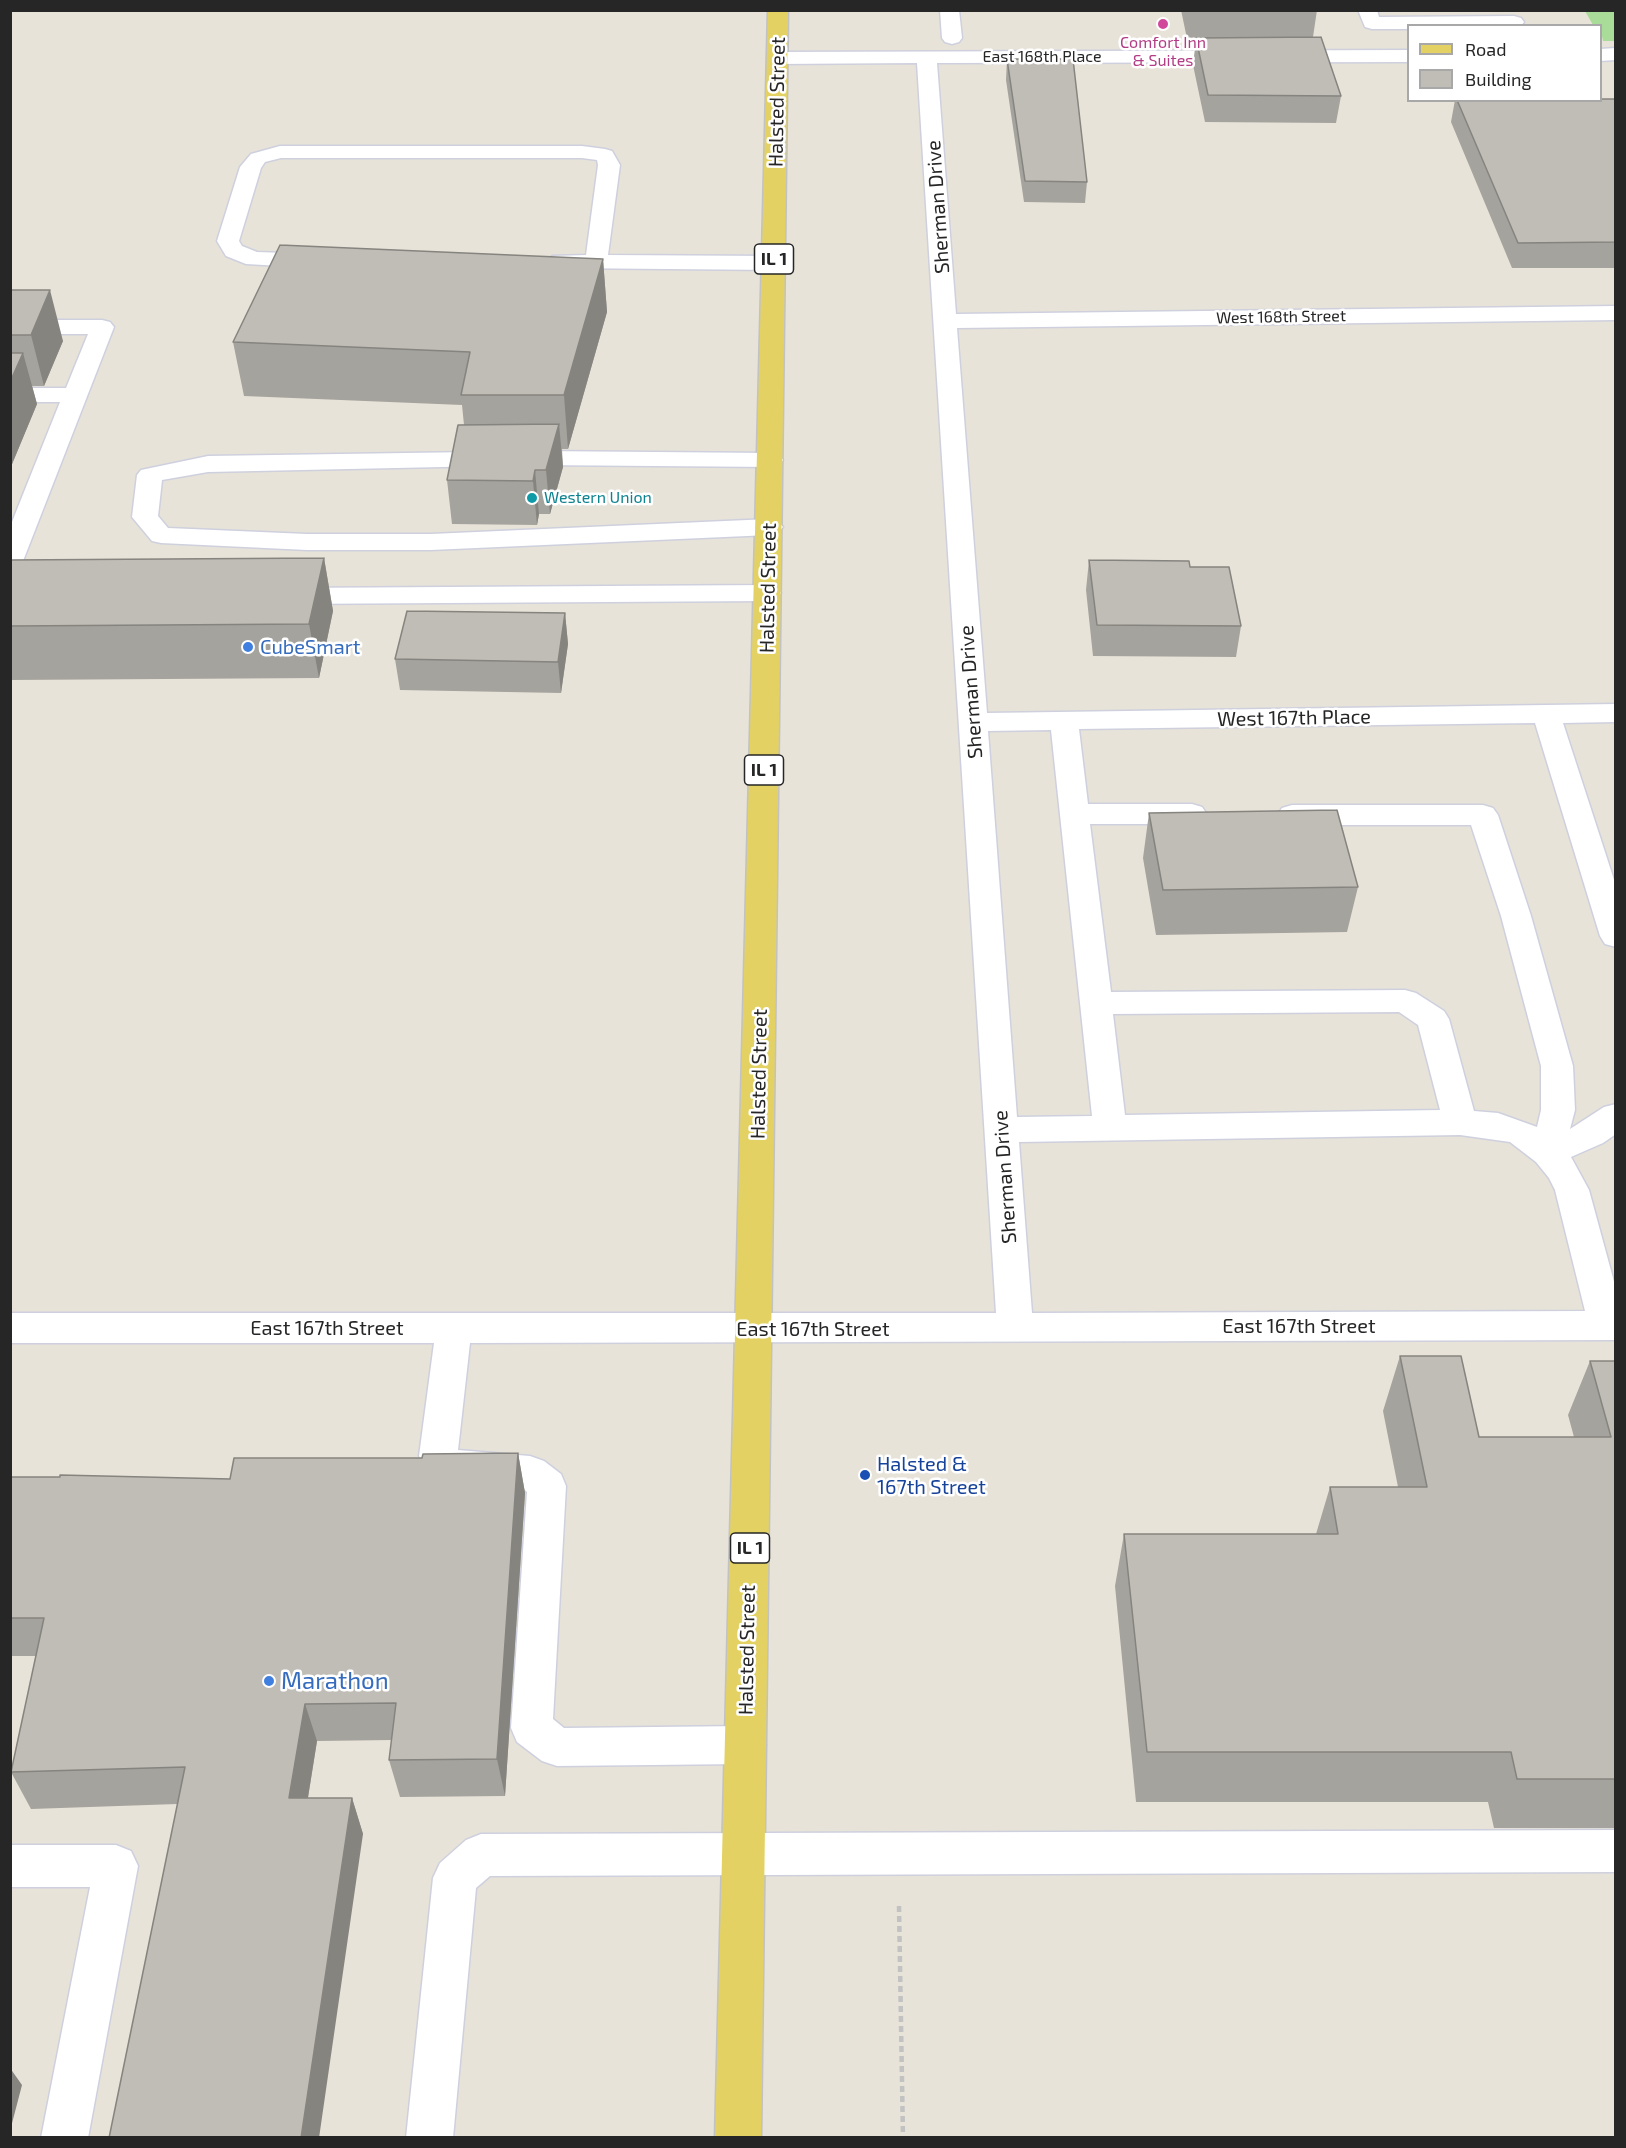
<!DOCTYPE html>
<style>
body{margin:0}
#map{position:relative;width:1626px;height:2148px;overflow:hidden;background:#e8e3d9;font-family:"Exo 2",sans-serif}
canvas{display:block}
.frame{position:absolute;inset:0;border:12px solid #262626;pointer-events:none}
.legend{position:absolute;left:1407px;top:24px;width:195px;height:78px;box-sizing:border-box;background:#fff;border:2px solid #a8a8a8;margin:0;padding:8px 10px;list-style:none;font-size:18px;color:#262626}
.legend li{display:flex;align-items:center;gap:12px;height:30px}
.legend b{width:30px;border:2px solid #a8a8a8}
</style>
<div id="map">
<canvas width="1626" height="2148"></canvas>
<div class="frame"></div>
<ul class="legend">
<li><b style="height:8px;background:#e3d263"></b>Road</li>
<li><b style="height:16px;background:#c0bdb6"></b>Building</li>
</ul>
</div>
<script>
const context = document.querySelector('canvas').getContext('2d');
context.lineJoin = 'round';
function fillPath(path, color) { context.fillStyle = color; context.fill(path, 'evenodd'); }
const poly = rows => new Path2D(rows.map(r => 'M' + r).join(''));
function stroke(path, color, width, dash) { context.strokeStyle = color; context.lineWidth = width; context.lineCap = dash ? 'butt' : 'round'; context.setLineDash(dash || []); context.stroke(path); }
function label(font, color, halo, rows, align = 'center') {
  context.font = font + ' "Exo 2",sans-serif'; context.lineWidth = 5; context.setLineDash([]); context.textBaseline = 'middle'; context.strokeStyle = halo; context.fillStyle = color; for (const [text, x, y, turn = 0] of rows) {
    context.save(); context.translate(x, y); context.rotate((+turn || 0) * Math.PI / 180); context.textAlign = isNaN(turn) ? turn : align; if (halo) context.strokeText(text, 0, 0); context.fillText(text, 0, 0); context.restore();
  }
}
fillPath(poly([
 [1585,11,1615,11,1615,41,1603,41,1600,26,1593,25]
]), '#a9db99');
const minor = poly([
 [940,10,959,10,962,38,959,42,952,44,945,42,942,38,940,10],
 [1358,10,1377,10,1379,17,1514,16,1521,18,1524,22,1521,26,1408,26,1408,29,1372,29,1365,27,1358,10],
 [1616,48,1616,60,1600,61,1600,49,1616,48],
 [1408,50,1408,62,937,63,956,314,1616,306,1616,320,957,328,987,713,1616,704,1616,722,1563,723,1616,886,1616,947,1605,944,1600,936,1535,723,1079,729,1088,804,1192,804,1202,807,1207,814,1202,821,1192,824,1090,824,1111,992,1405,990,1416,993,1444,1011,1449,1019,1474,1111,1498,1113,1537,1127,1541,1110,1541,1066,1501,916,1471,825,1292,825,1282,822,1277,815,1282,808,1292,805,1483,805,1493,808,1498,815,1531,916,1573,1066,1575,1110,1570,1129,1604,1107,1616,1104,1616,1134,1603,1143,1571,1157,1589,1190,1616,1289,1616,1340,470,1343,458,1450,530,1456,544,1461,561,1474,566,1486,553,1719,564,1728,745,1726,760,1731,766,1745,760,1759,745,1764,557,1766,542,1761,517,1742,511,1728,527,1492,522,1488,450,1483,437,1478,425,1467,419,1456,434,1343,10,1343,10,1313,996,1313,917,63,777,64,770,62,767,58,770,54,777,52,1408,50],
 [1051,730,1092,1116,1017,1117,988,731,1051,730],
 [1399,1012,1418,1025,1440,1110,1125,1115,1113,1014,1399,1012],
 [1460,1135,1510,1142,1536,1162,1549,1178,1555,1190,1585,1311,1032,1313,1019,1142,1460,1135],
 [280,146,582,146,605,149,612,151,620,165,608,255,774,256,782,258,785,263,782,268,774,270,560,268,552,266,549,261,552,256,586,255,598,165,597,160,582,158,281,158,265,162,261,168,239,241,242,246,257,252,316,254,324,256,327,261,324,266,316,268,246,264,226,256,217,241,240,167,251,154,280,146],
 [10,320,102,320,110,322,114,327,23,561,19,567,10,569,10,527,60,402,10,402,10,388,66,388,88,334,10,334,10,320],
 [537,451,771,453,780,455,783,460,780,465,771,467,537,465,208,472,162,480,158,516,168,528,307,534,431,534,770,519,779,522,783,527,779,532,770,535,431,550,307,550,161,543,152,541,132,517,137,475,141,470,208,456,537,451],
 [768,585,777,587,781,593,777,599,768,601,287,604,278,602,274,596,278,590,287,588,768,585],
 [1616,1830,1616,1872,490,1876,476,1888,453,2138,406,2138,433,1878,440,1863,466,1840,481,1834,1616,1830],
 [10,1845,116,1845,131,1851,138,1866,88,2138,41,2138,90,1887,10,1887,10,1845]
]);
const major = poly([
 [768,10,788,10,761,2138,715,2138,768,10]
]);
stroke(minor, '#ced0de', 3);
stroke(major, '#c2c2c2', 3);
stroke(poly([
 [899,1906,903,2138]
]), '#c2c2c2', 4.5, [6, 4]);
fillPath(minor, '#fff');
fillPath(major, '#e3d263');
fillPath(poly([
 [1181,10,1317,10,1313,37,1341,96,1336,123,1205,122,1193,65,1195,48,1189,48],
 [1007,59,1087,182,1085,203,1024,202,1006,80],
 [1616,99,1616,268,1512,268,1451,122,1455,100,1600,100],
 [603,259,607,312,568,449,562,449,563,467,550,514,539,514,537,525,452,524,447,480,464,425,462,405,244,396,233,342],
 [10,290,63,341,44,386,32,386,37,404,10,469],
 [324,558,333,611,319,678,10,680,10,560],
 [1089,560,1190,567,1241,626,1236,657,1093,656,1086,590],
 [565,613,568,644,561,693,400,690,395,659],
 [1149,813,1358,887,1347,932,1156,935,1143,858],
 [1400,1356,1479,1437,1574,1437,1568,1415,1590,1361,1616,1361,1616,1828,1494,1828,1488,1802,1136,1802,1115,1586,1124,1534,1316,1534,1330,1487,1398,1487,1383,1411],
 [518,1453,525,1493,505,1796,400,1797,389,1760,392,1740,317,1741,308,1798,352,1798,363,1834,177,1804,31,1809,11,1772,36,1656,10,1656,10,1477,230,1479,422,1458]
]), '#a5a39d');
fillPath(poly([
 [603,259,607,312,568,449,564,395],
 [50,290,63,341,44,386,31,335],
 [23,353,37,404,10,469,10,382],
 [559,424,563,467,550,514,546,470],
 [535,470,539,514,537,525,533,481],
 [324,558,333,611,319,678,309,624],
 [565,613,568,644,561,693,558,662],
 [518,1453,525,1493,505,1796,497,1759],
 [305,1704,317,1741,302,1834,289,1798],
 [352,1798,363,1834,319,2138,301,2138],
 [10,2068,22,2085,10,2131]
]), '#86847f');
const building = poly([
 [1321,37,1341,96,1208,95,1196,38,1321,37],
 [1007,59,1073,59,1087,182,1025,181,1007,59],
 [1600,99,1616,99,1616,242,1518,243,1457,100,1600,100,1600,99],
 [280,245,603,259,564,395,461,395,470,352,233,342,280,245],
 [10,290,50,290,31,335,10,335,10,290],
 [10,353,23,353,10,382,10,353],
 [559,424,546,470,535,470,533,481,447,480,458,425,559,424],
 [324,558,309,624,10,626,10,560,324,558],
 [1089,560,1189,561,1190,567,1229,567,1241,626,1097,625,1089,560],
 [407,611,565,613,558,662,395,659,407,611],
 [1337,810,1358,887,1163,890,1149,813,1337,810],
 [1400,1356,1461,1356,1479,1437,1611,1437,1590,1361,1616,1361,1616,1779,1517,1779,1511,1752,1147,1752,1124,1534,1338,1534,1330,1487,1427,1487,1400,1356],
 [518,1453,497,1759,389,1760,396,1703,305,1704,289,1798,352,1798,301,2138,109,2138,185,1767,11,1772,44,1618,10,1618,10,1477,60,1477,60,1475,230,1479,234,1458,422,1458,423,1454,518,1453]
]);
fillPath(building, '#c0bdb6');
stroke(building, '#86847f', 1.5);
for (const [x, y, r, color] of [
 [1163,24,6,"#d1479c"],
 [532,498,6,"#0f9aa8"],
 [248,647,6,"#3f7fe0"],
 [865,1475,6,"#1a4fb4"],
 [269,1681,6,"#3f7fe0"]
]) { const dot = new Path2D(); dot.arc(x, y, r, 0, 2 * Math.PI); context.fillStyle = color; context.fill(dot); stroke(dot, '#fff', 2); }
label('16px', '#b23c85', '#fff', [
 ["Comfort Inn",1163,43],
 ["& Suites",1163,61]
]);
label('16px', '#262626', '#fff', [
 ["East 168th Place",1042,57],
 ["West 168th Street",1281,317,-1]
]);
label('16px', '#0d838f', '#fff', [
 ["Western Union",544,498]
], 'left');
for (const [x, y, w] of [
 [774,259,39],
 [764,770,39],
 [750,1548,39]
]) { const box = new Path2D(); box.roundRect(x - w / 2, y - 15, w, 30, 4.5); context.fillStyle = '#fff'; context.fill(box); stroke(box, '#262626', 1.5); }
label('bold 18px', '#262626', null, [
 ["IL 1",774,259],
 ["IL 1",764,770],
 ["IL 1",750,1548]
]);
label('20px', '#262626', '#fff', [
 ["Halsted Street",777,102,-89],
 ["Sherman Drive",938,207,-94],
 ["Halsted Street",768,588,-89],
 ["Sherman Drive",971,692,-94],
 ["West 167th Place",1294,718,-1],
 ["Halsted Street",759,1074,-89],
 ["Sherman Drive",1005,1177,-94],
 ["East 167th Street",1299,1326],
 ["East 167th Street",327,1328],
 ["East 167th Street",813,1329],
 ["Halsted Street",747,1650,-89]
]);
label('20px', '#366cbe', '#fff', [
 ["CubeSmart",260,647]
], 'left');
label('20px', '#164399', '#fff', [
 ["Halsted &",877,1464],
 ["167th Street",877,1487]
], 'left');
label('24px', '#366cbe', '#fff', [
 ["Marathon",281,1681]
], 'left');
</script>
